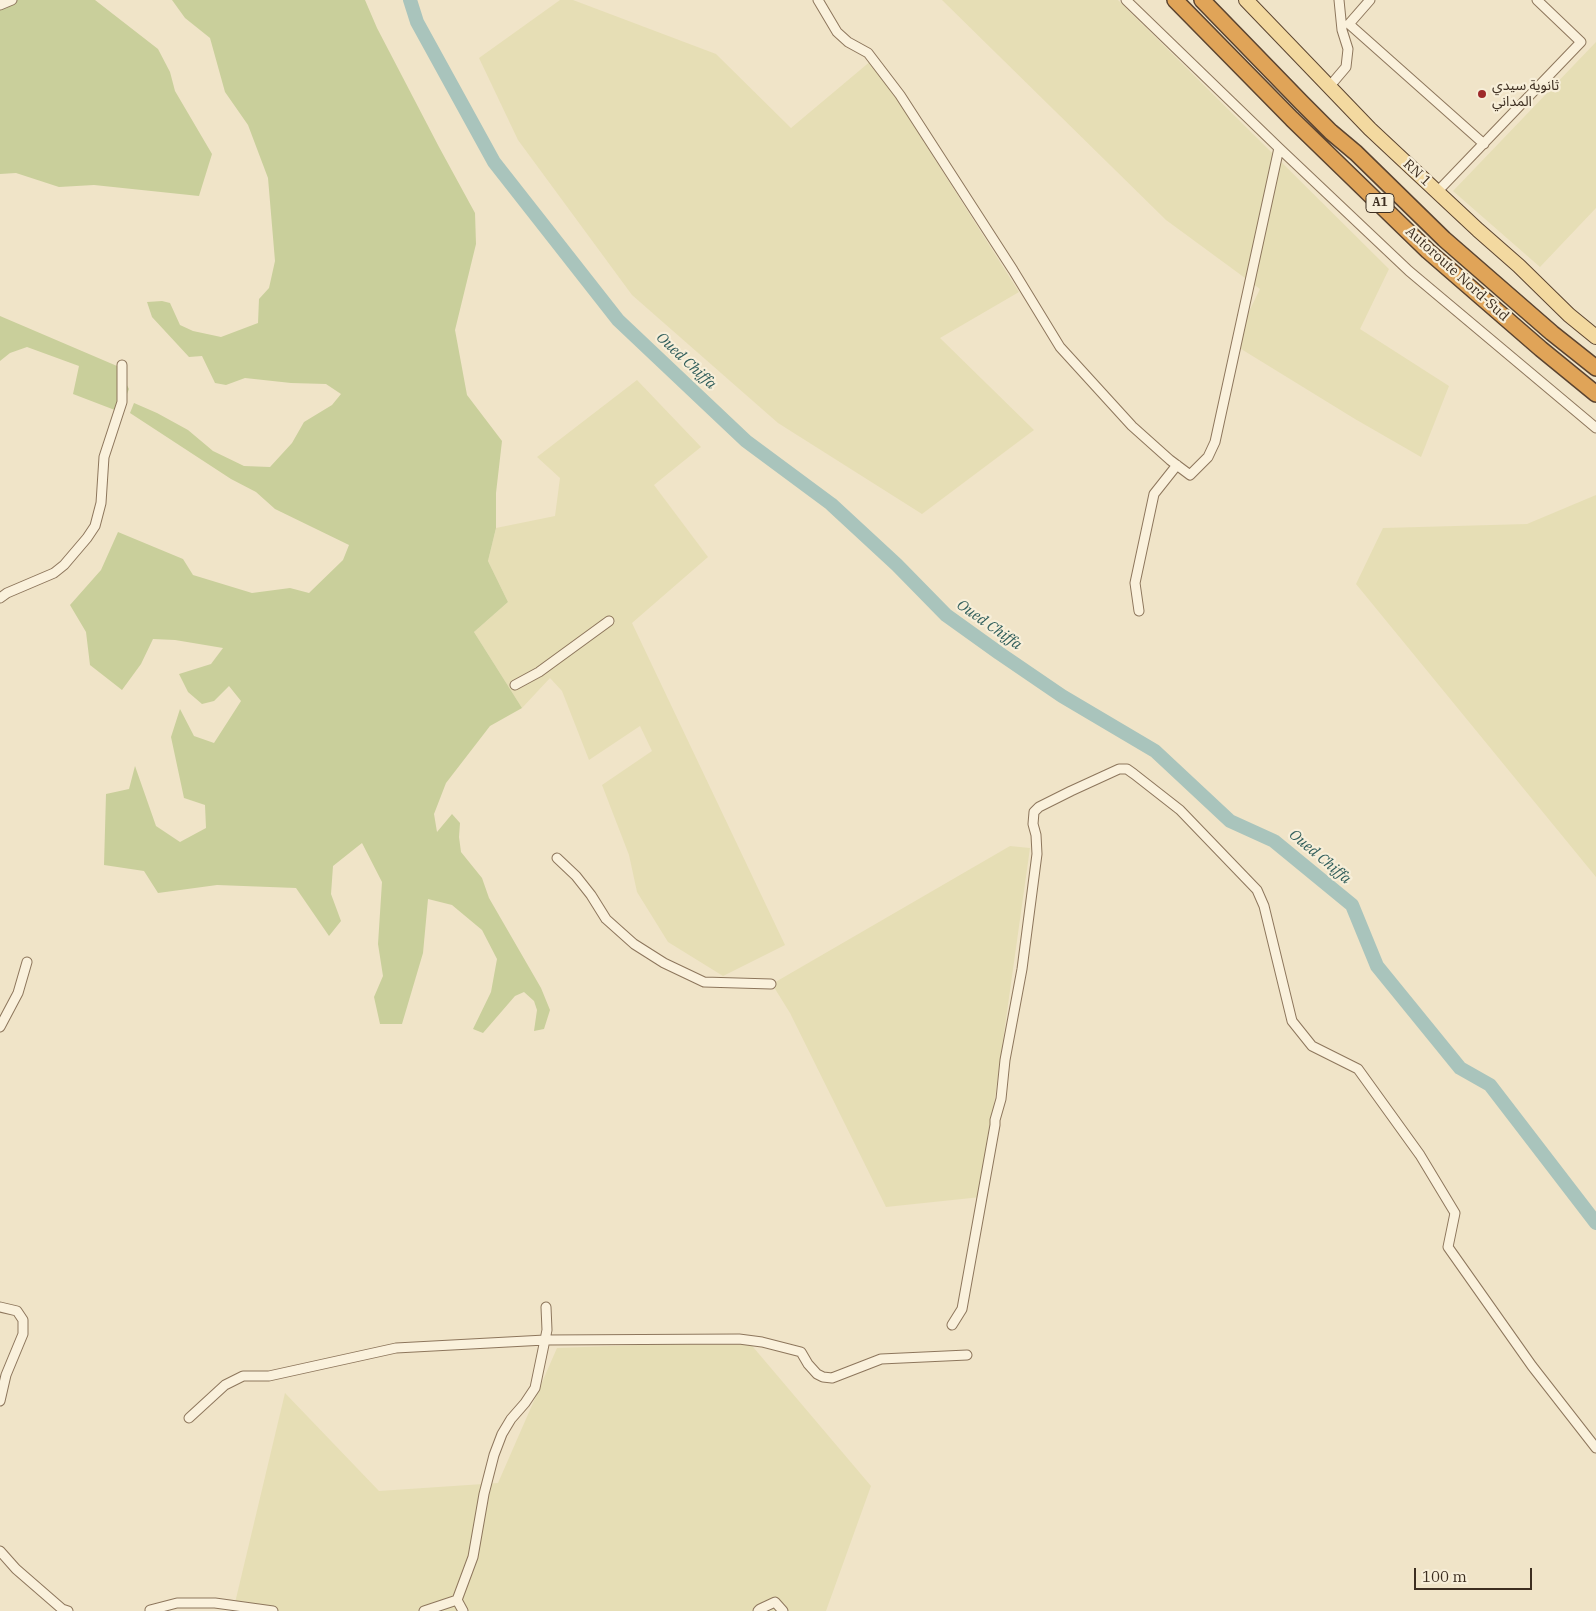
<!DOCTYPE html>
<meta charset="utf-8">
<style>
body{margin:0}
#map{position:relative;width:1596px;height:1611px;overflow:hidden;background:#f0e4c8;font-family:"IBM Plex Serif",serif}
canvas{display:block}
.scale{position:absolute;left:1414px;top:1568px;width:118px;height:22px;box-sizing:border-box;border:2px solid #3d2e20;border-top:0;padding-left:6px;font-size:15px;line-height:18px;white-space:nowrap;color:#3d2e20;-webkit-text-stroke:4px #f7eed8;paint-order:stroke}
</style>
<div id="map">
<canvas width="1596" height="1611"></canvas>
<div class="scale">100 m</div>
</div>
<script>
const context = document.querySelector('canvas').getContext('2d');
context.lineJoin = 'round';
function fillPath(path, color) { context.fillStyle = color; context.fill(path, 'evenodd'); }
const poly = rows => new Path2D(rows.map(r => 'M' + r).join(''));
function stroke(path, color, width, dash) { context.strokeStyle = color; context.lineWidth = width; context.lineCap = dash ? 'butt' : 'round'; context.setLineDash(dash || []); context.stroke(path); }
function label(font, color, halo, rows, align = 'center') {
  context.font = font + ' "IBM Plex Serif","Noto Sans Arabic",serif'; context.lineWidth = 4.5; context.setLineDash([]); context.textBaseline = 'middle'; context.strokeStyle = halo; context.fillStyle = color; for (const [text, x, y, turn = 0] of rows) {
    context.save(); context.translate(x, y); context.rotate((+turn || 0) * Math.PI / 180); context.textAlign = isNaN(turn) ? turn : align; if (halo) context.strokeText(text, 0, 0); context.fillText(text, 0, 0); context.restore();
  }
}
fillPath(poly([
 [560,0,573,0,716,54,791,128,872,60,1019,292,940,338,1034,430,922,514,778,423,632,295,518,140,479,58],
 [942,0,1118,0,1389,269,1360,329,1449,386,1421,457,1355,419,1233,344,1260,289,1166,220],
 [1596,42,1596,208,1540,267,1453,191],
 [637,380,701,447,654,485,708,557,632,623,785,945,723,976,668,942,637,892,629,855,602,785,652,751,640,726,589,760,562,691,550,678,522,708,474,632,508,602,488,561,496,528,555,516,560,478,537,457],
 [1596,495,1596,877,1356,584,1383,528,1527,524],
 [1010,846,1030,848,981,1197,886,1207,790,1013,772,984],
 [748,1341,871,1486,826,1611,232,1611,234,1607,285,1393,379,1491,498,1483,557,1348]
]), '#e6deb5');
fillPath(poly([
 [0,0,95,0,158,49,170,72,175,91,212,154,199,196,94,185,59,187,16,173,0,174],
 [172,0,365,0,377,28,439,147,475,213,476,244,455,330,467,395,502,441,496,493,496,528,488,561,508,602,474,632,522,708,490,726,446,783,434,814,437,832,452,814,460,823,459,837,461,852,482,878,489,898,541,988,550,1010,544,1029,534,1031,537,1010,534,1001,524,992,515,996,483,1033,473,1029,491,992,497,959,482,930,452,905,428,899,423,953,402,1024,380,1024,374,997,383,976,378,944,382,882,362,843,333,866,331,894,341,921,329,936,296,888,217,885,158,893,144,871,104,865,106,794,129,789,135,766,156,826,180,842,206,828,205,805,184,798,171,737,180,709,194,736,214,743,241,701,229,686,214,701,202,704,188,692,179,674,211,664,223,648,175,640,153,639,141,664,122,690,90,665,86,632,70,605,101,570,118,532,183,559,193,575,252,593,290,588,309,593,343,560,349,545,275,509,256,492,231,479,130,413,134,403,157,413,188,430,213,451,244,466,270,467,292,443,304,422,332,405,341,394,326,384,291,383,245,378,226,385,215,383,202,356,189,357,152,317,147,302,162,301,170,303,180,325,193,331,221,337,258,323,259,299,269,288,275,261,268,178,248,125,225,92,210,38,185,18],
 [0,316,117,366,129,389,120,412,73,394,79,366,27,347,10,353,0,361]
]), '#c9cf9b');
stroke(poly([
 [410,0,417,22,494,162,618,320,746,441,831,504,897,565,946,615,999,653,1062,696,1155,751,1230,821,1274,841,1352,905,1377,966,1460,1068,1490,1085,1596,1223]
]), '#a9c4bc', 14);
const minor = poly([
 [818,0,837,32,848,42,868,53,900,95,1013,270,1060,347,1132,426,1170,460,1190,475,1208,457,1215,442,1279,148],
 [1126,0,1279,148,1409,271,1596,428],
 [1370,0,1349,24,1484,144],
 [0,5,12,0],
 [1329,87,1346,67,1348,49,1342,30,1339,0],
 [1437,192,1581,42,1537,0],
 [0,598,7,593,54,573,64,565,87,538,95,526,101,503,104,457,122,402,122,365],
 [1139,611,1135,583,1154,494,1177,465],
 [515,685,539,672,609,621],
 [557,858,576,876,591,895,606,919,634,944,664,963,704,982,771,984],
 [0,1027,18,993,27,962],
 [0,1307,17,1311,23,1320,23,1334,6,1375,0,1401],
 [952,1325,962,1309,995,1125,995,1120,1001,1099,1005,1060,1022,969,1037,854,1036,835,1033,824,1034,812,1039,807,1071,791,1119,769,1127,769,1134,774,1180,810,1257,890,1264,906,1292,1021,1312,1046,1358,1069,1420,1155,1455,1213,1448,1247,1532,1366,1596,1448],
 [189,1418,225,1385,243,1376,269,1376,396,1348,545,1340,739,1339,762,1342,801,1352,808,1364,817,1374,823,1377,832,1378,881,1359,967,1355],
 [0,1551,16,1569,62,1609,68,1611],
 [457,1600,473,1557,484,1494,494,1455,502,1434,511,1419,525,1403,535,1388,547,1330,546,1307],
 [457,1600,463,1611],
 [150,1610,177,1603,215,1603,273,1611],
 [424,1611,457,1600],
 [758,1611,760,1609,775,1602,783,1611]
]);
const primary = poly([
 [1246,0,1370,129,1478,230,1519,266,1569,315,1596,337]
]);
const motorway = poly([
 [1175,0,1292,119,1428,251,1541,349,1596,394],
 [1202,0,1302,103,1331,132,1356,153,1444,239,1552,333,1596,368]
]);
stroke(minor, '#8d765c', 11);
stroke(primary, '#5b4430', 16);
stroke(motorway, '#5b4430', 18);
stroke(minor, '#faf1dc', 9);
stroke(primary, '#f3d9a0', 14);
stroke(motorway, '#e0a458', 15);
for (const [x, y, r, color] of [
 [1482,94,5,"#9e2a2b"]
]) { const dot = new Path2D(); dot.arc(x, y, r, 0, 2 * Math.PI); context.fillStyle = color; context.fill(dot); stroke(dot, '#f7eed8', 2); }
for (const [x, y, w] of [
 [1380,203,28]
]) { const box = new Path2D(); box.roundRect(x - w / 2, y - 9.5, w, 19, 4); context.fillStyle = '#f7eed8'; context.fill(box); stroke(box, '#3d2e20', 1); }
label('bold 12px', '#3d2e20', null, [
 ["A1",1380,203]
]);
label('14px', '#3d2e20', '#f7eed8', [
 ["ثانوية سيدي",1492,86],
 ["المداني",1492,102]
], 'left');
label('14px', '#3d2e20', '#f7eed8', [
 ["RN 1",1417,173,43],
 ["Autoroute Nord-Sud",1457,274,42]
]);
label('italic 15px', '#2f5d5a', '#f7eed8', [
 ["Oued Chiffa",686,361,43],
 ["Oued Chiffa",989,625,35],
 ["Oued Chiffa",1320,857,40]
]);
</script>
